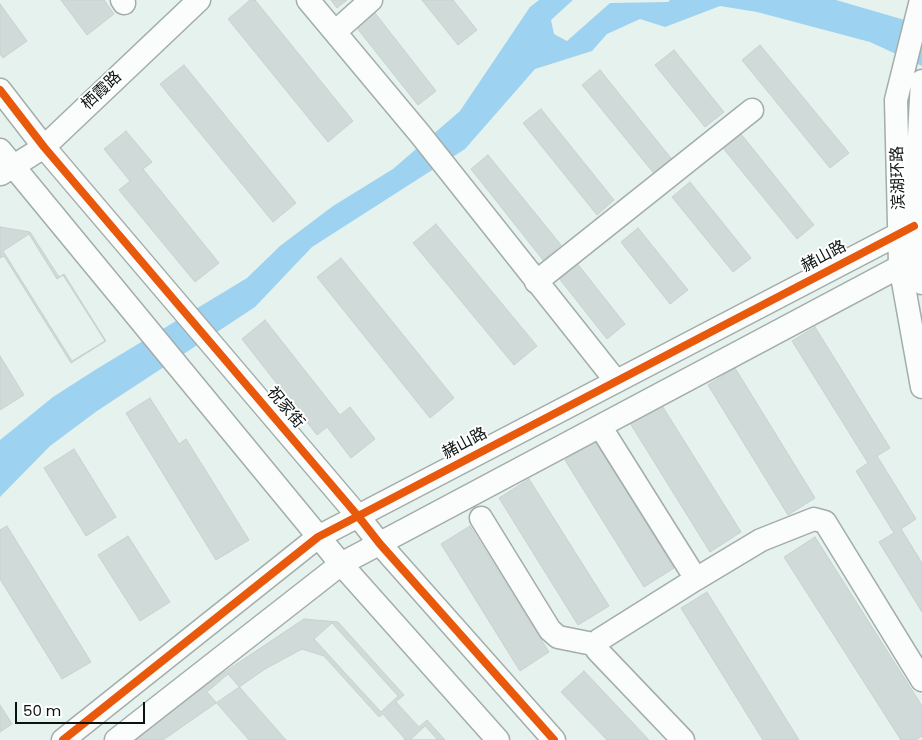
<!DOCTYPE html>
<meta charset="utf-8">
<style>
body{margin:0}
#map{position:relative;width:922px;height:740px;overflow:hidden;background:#e6f2ed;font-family:Poppins,sans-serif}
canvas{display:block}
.scale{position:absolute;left:15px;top:702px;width:130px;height:22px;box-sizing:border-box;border:2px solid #0b1310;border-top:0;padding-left:6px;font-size:15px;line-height:18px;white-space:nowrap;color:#0b1310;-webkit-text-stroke:4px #fff;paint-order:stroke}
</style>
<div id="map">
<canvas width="922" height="740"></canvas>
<div class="scale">50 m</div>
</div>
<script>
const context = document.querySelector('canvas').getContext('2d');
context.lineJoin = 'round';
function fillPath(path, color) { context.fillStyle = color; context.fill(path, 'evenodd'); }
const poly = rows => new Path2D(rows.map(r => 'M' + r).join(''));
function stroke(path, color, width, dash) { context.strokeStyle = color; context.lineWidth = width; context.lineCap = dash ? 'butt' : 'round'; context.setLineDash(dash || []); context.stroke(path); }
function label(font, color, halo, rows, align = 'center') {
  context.font = font + ' Poppins,"Noto Sans SC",sans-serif'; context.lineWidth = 4; context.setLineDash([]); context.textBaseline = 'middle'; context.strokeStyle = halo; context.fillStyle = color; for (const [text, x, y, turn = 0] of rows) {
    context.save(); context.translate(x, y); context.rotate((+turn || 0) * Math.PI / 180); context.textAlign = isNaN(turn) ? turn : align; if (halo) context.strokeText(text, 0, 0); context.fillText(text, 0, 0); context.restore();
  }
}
fillPath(poly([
 [539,0,573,0,551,20,554,34,567,41,610,3,668,2,670,0,836,0,922,25,922,66,870,42,757,12,720,6,665,27,640,19,607,34,592,51,535,69,465,149,312,247,255,307,97,411,50,446,0,497,0,440,53,397,95,370,247,278,280,246,333,206,393,169,460,111,530,7]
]), '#9ed2f1');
const building = poly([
 [61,0,104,0,114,14,87,35,61,0],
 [250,0,255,0,353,121,328,142,228,19,250,0],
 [331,0,347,0,337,8,331,0],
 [422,0,453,0,477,30,458,45,422,0],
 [0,4,27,41,3,58,0,54,0,4],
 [375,13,436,91,418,105,357,28,375,13],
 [760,45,849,153,830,168,742,60,760,45],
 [674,50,724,112,705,127,655,65,674,50],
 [184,65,296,203,273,222,160,84,184,65],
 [600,70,674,162,656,176,582,85,600,70],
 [541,109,614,200,597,215,523,123,541,109],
 [126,131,152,162,143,169,219,263,195,282,119,190,130,181,104,149,126,131],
 [741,134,814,225,797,239,723,148,741,134],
 [488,155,561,245,543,260,471,169,488,155],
 [690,182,751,258,733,272,672,197,690,182],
 [436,224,537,346,514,365,413,243,436,224],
 [0,227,30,232,59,277,64,274,106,341,71,363,4,256,0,258,0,227],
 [638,228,688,290,670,304,621,242,638,228],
 [29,234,57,279,63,275,105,341,72,361,3,251,29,234],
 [341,258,454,398,430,418,317,277,341,258],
 [576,262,625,324,607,339,558,277,576,262],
 [265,320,340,415,350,407,375,439,351,458,327,427,317,435,242,339,265,320],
 [815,327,890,448,877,456,916,519,901,529,922,563,922,612,879,542,894,533,856,471,868,463,792,341,815,327],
 [0,356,24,395,0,410,0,356],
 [735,368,815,498,788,515,708,385,735,368],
 [150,398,179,444,186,439,249,540,216,560,126,413,150,398],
 [661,404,741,532,710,552,630,423,661,404],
 [595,441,674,568,644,587,565,460,595,441],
 [74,449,116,517,86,536,44,468,74,449],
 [529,479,609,606,578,625,499,498,529,479],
 [7,526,91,662,62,679,0,579,0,530,7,526],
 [470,526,549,652,520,671,441,544,470,526],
 [128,536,170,602,140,621,98,555,128,536],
 [815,537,922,706,922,736,916,740,901,740,784,557,815,537],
 [707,592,799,740,763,740,681,608,707,592],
 [304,619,338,622,404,695,396,702,419,727,427,720,445,740,404,740,405,739,383,714,379,717,324,656,302,649,265,669,163,740,132,740,226,671,304,619],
 [332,623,398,696,381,712,314,639,332,623],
 [584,671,649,740,607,740,561,692,584,671],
 [228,674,286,740,249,740,207,692,228,674],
 [0,705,12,724,0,732,0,705],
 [425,726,438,740,410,740,425,726]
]);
fillPath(building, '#d0dbd9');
stroke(building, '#c7d1cf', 1);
const minor = poly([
 [122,0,124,3],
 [308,0,420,134,616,381],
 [921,0,896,100,900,265,922,387],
 [335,32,371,0],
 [922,81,914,226,922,283],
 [0,90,44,147,358,516,380,544,554,740],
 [0,150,341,564,498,740],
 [1,174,44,147,199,0],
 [536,282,752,110],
 [600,426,696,579,599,640,597,650,683,740],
 [481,518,550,630,558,637,598,645],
 [696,579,761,540,814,519,825,522,922,680],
 [63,740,318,537,914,226],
 [116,740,341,564,918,257]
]);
stroke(minor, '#a3ada9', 25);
stroke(minor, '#fbfdfc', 22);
stroke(poly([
 [0,90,44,147,358,516,380,544,554,740],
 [63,740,318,537,914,226]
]), '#e8590c', 8);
label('16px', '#0b1310', '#fff', [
 ["栖霞路",102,91,-43],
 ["滨湖环路",899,178,-92],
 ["赭山路",824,257,-28],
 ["祝家街",285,408,50],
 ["赭山路",465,444,-28]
]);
</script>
